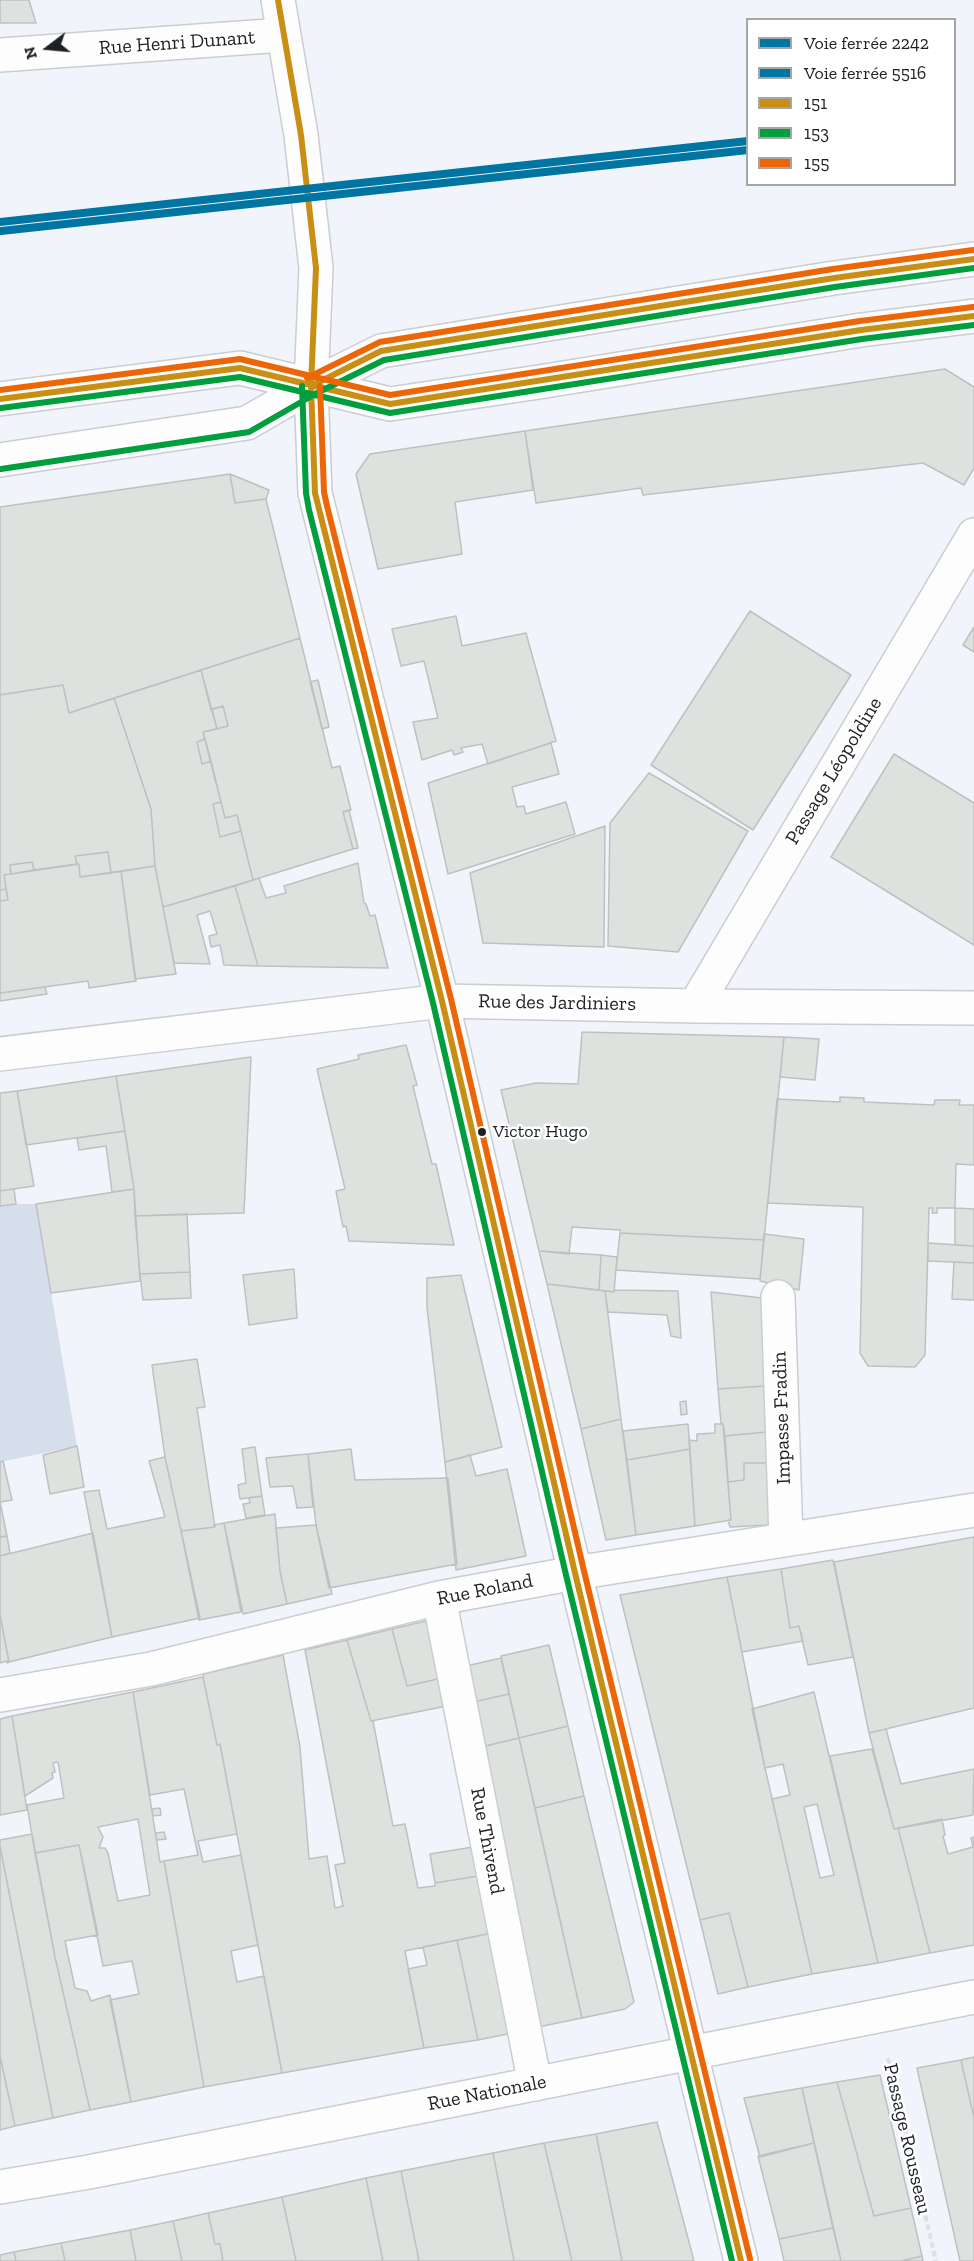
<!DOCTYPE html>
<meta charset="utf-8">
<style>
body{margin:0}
#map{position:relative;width:974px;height:2261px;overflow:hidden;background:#f1f4fb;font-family:"Zilla Slab",serif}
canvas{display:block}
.legend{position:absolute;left:746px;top:18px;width:210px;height:168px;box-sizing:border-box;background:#fff;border:2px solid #a5a6a8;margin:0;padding:8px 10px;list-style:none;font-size:18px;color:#1e2025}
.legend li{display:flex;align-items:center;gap:12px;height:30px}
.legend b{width:30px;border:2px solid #a5a6a8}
.north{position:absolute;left:18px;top:18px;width:60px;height:60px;-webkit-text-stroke:4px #fff;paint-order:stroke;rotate:254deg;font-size:16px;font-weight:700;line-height:24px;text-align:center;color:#1e2025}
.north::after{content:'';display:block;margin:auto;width:21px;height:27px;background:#1e2025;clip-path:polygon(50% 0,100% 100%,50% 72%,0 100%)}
</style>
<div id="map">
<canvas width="974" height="2261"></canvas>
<ul class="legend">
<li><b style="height:8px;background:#0075a1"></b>Voie ferrée 2242</li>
<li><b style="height:8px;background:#0075a1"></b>Voie ferrée 5516</li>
<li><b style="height:8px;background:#c98f15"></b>151</li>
<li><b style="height:8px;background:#009e3d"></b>153</li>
<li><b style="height:8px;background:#ec6608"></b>155</li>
</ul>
<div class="north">N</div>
</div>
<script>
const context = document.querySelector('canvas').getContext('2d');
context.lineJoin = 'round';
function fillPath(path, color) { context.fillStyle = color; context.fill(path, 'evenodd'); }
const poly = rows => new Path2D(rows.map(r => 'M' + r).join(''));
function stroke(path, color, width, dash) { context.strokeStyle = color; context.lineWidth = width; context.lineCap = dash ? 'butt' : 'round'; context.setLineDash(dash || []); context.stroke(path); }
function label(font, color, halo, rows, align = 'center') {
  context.font = font + ' "Zilla Slab",serif'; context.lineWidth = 5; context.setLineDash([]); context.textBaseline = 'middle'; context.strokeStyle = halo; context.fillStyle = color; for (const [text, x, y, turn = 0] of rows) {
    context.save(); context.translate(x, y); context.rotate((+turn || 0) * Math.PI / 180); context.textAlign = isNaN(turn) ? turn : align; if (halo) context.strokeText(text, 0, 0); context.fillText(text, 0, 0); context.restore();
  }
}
fillPath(poly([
 [16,1204,36,1204,77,1446,0,1462,0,1206]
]), '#d6ddeb');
const building = poly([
 [0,0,29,0,36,23,0,23,0,0],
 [945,369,974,387,974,468,964,485,923,463,643,495,641,488,536,503,525,431,945,369],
 [525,431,533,490,455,502,462,554,378,569,356,474,370,454,525,431],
 [230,474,235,503,266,499,300,638,69,713,63,685,0,695,0,507,230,474],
 [230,474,269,490,266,499,235,503,230,474],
 [750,611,851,675,753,830,651,765,750,611],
 [456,616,462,646,526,633,556,741,488,764,482,744,461,748,463,752,454,755,452,750,422,760,413,722,438,718,424,661,401,666,392,629,456,616],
 [974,627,974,652,963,645,974,627],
 [300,638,332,768,340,766,351,810,343,812,353,849,253,880,237,815,225,818,203,732,228,726,223,706,211,710,201,670,300,638],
 [201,670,217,729,203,732,205,739,197,742,202,764,211,761,221,802,213,804,220,837,241,831,253,880,163,907,155,866,151,809,114,698,201,670],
 [318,680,329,727,322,729,310,682,318,680],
 [63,685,69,713,114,698,151,809,155,866,111,873,108,852,75,856,77,864,34,870,32,862,10,865,11,874,4,875,6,889,0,890,0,695,63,685],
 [223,706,228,726,217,729,212,709,223,706],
 [205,739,211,761,202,764,197,742,205,739],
 [551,743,559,774,512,787,517,807,524,806,526,814,566,802,575,834,448,874,428,783,551,743],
 [894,754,974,803,974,945,831,857,894,754],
 [649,773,748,831,678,952,608,946,610,823,649,773],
 [221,802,225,818,237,815,241,831,220,837,213,804,221,802],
 [349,810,358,848,353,849,343,812,349,810],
 [605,826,604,947,483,943,470,873,605,826],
 [108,852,111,873,80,877,79,864,77,864,75,856,108,852],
 [32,862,34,870,11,874,10,865,32,862],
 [358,863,364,903,366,904,370,916,375,915,388,968,258,966,235,886,259,878,266,898,286,893,284,886,358,863],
 [79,864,80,877,121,871,136,981,89,988,88,981,0,993,0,901,8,900,4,875,79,864],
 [155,866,176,974,135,979,121,871,155,866],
 [235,886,258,966,224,965,220,945,211,947,209,936,217,934,210,911,197,915,210,964,174,963,163,907,235,886],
 [6,889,8,900,0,901,0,890,6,889],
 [45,987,47,994,0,1001,0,993,45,987],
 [582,1032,784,1037,764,1240,620,1233,620,1230,572,1227,569,1254,539,1251,501,1090,536,1083,578,1084,582,1032],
 [784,1037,819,1039,815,1080,780,1077,784,1037],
 [406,1045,417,1085,413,1086,432,1164,436,1164,454,1245,349,1241,346,1226,343,1227,336,1191,345,1189,317,1069,359,1059,358,1055,406,1045],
 [251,1057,244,1213,135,1216,134,1189,116,1076,251,1057],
 [116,1076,125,1131,26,1145,17,1091,116,1076],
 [17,1091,34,1186,0,1191,0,1093,17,1091],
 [840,1097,864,1098,864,1102,934,1105,935,1100,960,1100,959,1105,974,1105,974,1165,956,1164,955,1208,937,1208,937,1213,932,1213,933,1208,929,1208,925,1355,915,1367,868,1366,860,1353,863,1207,768,1203,777,1099,840,1102,840,1097],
 [125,1131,134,1189,112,1192,106,1146,79,1150,77,1138,125,1131],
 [14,1189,16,1204,0,1206,0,1191,14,1189],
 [134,1189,140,1281,51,1293,36,1204,134,1189],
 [955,1208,974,1209,974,1246,955,1245,955,1208],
 [187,1214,190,1272,140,1274,135,1216,187,1214],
 [620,1233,764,1240,760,1279,616,1270,620,1233],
 [764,1234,804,1239,799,1290,760,1281,764,1234],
 [928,1243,974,1246,974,1263,928,1261,928,1243],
 [539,1251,601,1255,599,1290,547,1284,539,1251],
 [601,1255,617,1257,614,1292,599,1290,601,1255],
 [954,1262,974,1263,974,1300,952,1299,954,1262],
 [294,1269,297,1318,249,1325,243,1275,294,1269],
 [190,1272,191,1298,143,1300,140,1274,190,1272],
 [461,1275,502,1447,445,1462,427,1308,427,1278,461,1275],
 [547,1284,605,1291,621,1419,581,1429,547,1284],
 [614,1290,678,1291,681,1338,671,1336,667,1315,608,1312,605,1291,614,1292,614,1290],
 [711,1292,762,1298,765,1386,718,1389,711,1292],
 [197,1359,205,1407,197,1408,215,1527,181,1531,165,1457,152,1365,197,1359],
 [765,1386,766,1432,725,1436,723,1424,721,1423,718,1389,765,1386],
 [686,1401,687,1414,681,1415,680,1402,686,1401],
 [621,1419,636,1535,606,1540,581,1429,621,1419],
 [688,1424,690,1449,627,1460,623,1431,688,1424],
 [715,1424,723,1424,731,1520,695,1526,689,1440,697,1441,697,1434,715,1433,715,1424],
 [766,1432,767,1463,744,1463,744,1480,728,1482,725,1436,766,1432],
 [77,1446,84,1487,50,1494,43,1455,77,1446],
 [255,1447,262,1496,240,1499,238,1485,246,1483,242,1449,255,1447],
 [351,1449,355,1480,448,1478,457,1564,329,1588,316,1525,308,1454,351,1449],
 [690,1449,695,1526,636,1535,627,1460,690,1449],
 [308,1454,313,1507,297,1508,293,1486,270,1487,266,1458,308,1454],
 [470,1455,476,1476,507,1469,526,1556,456,1570,445,1462,470,1455],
 [165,1457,200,1618,112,1637,84,1492,99,1490,107,1529,165,1517,149,1461,165,1457],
 [3,1461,12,1500,0,1502,7,1536,0,1537,0,1462,3,1461],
 [744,1463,767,1463,769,1525,730,1527,728,1520,731,1520,728,1482,744,1480,744,1463],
 [262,1496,265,1515,246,1518,243,1504,250,1503,249,1498,262,1496],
 [275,1514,280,1571,287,1604,243,1614,224,1523,275,1514],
 [224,1523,241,1612,199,1620,181,1531,215,1527,214,1525,224,1523],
 [316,1525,332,1594,287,1604,280,1571,276,1528,316,1525],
 [93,1533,112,1637,9,1662,0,1615,0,1556,93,1533],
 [7,1536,10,1553,0,1556,0,1537,7,1536],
 [974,1537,974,1708,869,1733,834,1562,974,1537],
 [833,1560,853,1657,808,1665,799,1626,790,1628,781,1569,833,1560],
 [781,1569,790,1628,799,1626,803,1641,742,1652,727,1577,781,1569],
 [727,1577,765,1768,812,1974,748,1987,729,1913,700,1920,620,1595,727,1577],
 [0,1615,9,1662,7,1663,7,1661,0,1663,0,1615],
 [430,1620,442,1678,407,1686,392,1629,430,1620],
 [392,1629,407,1686,442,1678,447,1706,371,1721,347,1640,392,1629],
 [347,1640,371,1721,373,1721,393,1826,405,1824,418,1888,435,1886,435,1883,478,1876,492,1933,405,1951,424,2048,282,2073,220,1744,217,1745,203,1677,204,1674,283,1655,300,1747,309,1859,327,1856,335,1908,343,1906,335,1865,345,1863,305,1650,347,1640],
 [549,1645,568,1726,519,1738,501,1656,549,1645],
 [501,1658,509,1694,469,1703,462,1667,501,1658],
 [203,1677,217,1745,220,1744,237,1834,198,1841,203,1862,241,1855,258,1945,231,1951,237,1982,264,1976,282,2073,204,2087,164,1861,198,1855,184,1789,150,1795,133,1692,203,1677],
 [133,1692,160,1862,164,1861,204,2087,131,2102,110,2000,139,1994,132,1961,103,1966,79,1845,35,1853,27,1805,64,1798,58,1762,53,1763,55,1772,52,1773,53,1778,25,1796,12,1716,133,1692],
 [138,1819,150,1895,118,1901,108,1853,105,1848,99,1848,103,1837,98,1827,138,1819],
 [814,1692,878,1963,812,1974,772,1799,790,1795,783,1764,765,1768,752,1709,814,1692],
 [817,1804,834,1875,820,1878,804,1807,817,1804],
 [509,1694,519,1738,477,1748,469,1703,509,1694],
 [12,1716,27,1810,0,1815,0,1719,12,1716],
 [568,1726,584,1796,535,1808,519,1738,568,1726],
 [886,1729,901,1784,974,1769,973,1815,894,1829,869,1733,886,1729],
 [519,1738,582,2018,533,2028,477,1748,519,1738],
 [872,1749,894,1829,898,1828,930,1953,878,1963,830,1756,872,1749],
 [584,1796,634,2002,625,2009,582,2018,535,1808,584,1796],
 [160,1808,161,1815,153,1816,152,1809,160,1808],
 [942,1819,945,1835,943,1836,948,1854,973,1847,971,1838,974,1837,974,1945,930,1953,898,1828,942,1819],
 [164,1832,166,1839,157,1840,155,1833,164,1832],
 [32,1834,55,1957,90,2110,53,2118,0,1846,0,1840,32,1834],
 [79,1845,98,1935,65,1941,75,1988,87,1991,91,2001,110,1995,131,2102,90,2110,55,1957,35,1853,79,1845],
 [0,1846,53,2118,15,2126,0,2056,0,1846],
 [473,1847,478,1876,435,1883,430,1854,473,1847],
 [729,1913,748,1987,718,1994,700,1920,729,1913],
 [492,1933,517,2032,478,2040,457,1940,492,1933],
 [457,1940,478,2040,424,2048,408,1969,427,1965,423,1947,457,1940],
 [0,2056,15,2126,0,2130,0,2056],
 [974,2057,974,2118,961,2060,974,2057],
 [961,2060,974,2118,974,2261,960,2261,917,2068,961,2060],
 [880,2075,911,2208,874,2216,837,2082,880,2075],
 [837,2082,874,2216,911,2208,922,2256,901,2261,841,2261,802,2088,837,2082],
 [802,2088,814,2143,760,2157,744,2098,802,2088],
 [657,2122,674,2185,694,2261,622,2261,596,2134,657,2122],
 [596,2134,622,2261,572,2261,544,2143,596,2134],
 [544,2143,572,2261,514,2261,493,2153,544,2143],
 [814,2143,833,2228,779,2239,758,2156,814,2143],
 [493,2153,514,2261,419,2261,401,2171,493,2153],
 [401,2171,419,2261,383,2261,366,2178,401,2171],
 [366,2178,383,2261,296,2261,282,2197,366,2178],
 [282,2197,296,2261,223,2261,220,2244,215,2244,208,2213,282,2197],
 [208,2213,215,2244,220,2244,223,2261,182,2261,173,2221,208,2213],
 [173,2221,182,2261,136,2261,130,2230,173,2221],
 [833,2228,841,2261,784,2261,779,2239,833,2228],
 [130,2230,136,2261,65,2261,61,2243,130,2230],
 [61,2243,65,2261,16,2261,14,2252,61,2243],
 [14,2252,16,2261,0,2261,0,2255,14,2252],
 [922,2256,923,2261,901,2261,922,2256]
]);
fillPath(building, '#dde2de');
stroke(building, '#bec0c2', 1.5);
const street = poly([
 [0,55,283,35],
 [0,399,240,368,390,404,539,382,861,330,974,316],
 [0,460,247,423,311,386,381,351,834,278,974,259],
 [695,1006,974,535],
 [0,1054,442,1001,695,1006,974,1008],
 [778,1297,786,1539],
 [439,1598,535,2084],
 [0,1695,151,1669,439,1598,575,1573,974,1510]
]);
const secondary = poly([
 [278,0,301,135,316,268,311,386,315,493,442,1001,575,1573,741,2261],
 [0,2187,89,2172,974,1997]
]);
stroke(street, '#cacdd2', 36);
stroke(secondary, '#cacdd2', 36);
stroke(poly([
 [888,2058,936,2261]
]), '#dee0e2', 4, [6, 3]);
stroke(street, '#fdfdfe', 33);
stroke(secondary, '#fdfdfe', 33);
stroke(poly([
 [278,0,301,135,316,268,311,386,315,493,442,1001,575,1573,741,2261],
 [311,386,381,351,834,278,974,259],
 [0,399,240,368,390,404,861,330,974,316]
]), '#c98f15', 6);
stroke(poly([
 [302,386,306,493,309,510,433,1003,566,1575,732,2261],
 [1,408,240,377,390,413,862,339,974,325],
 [1,469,249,432,315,394,384,360,835,287,974,268]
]), '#009e3d', 6);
stroke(poly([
 [307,378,380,342,833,269,973,250],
 [320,386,324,492,327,506,451,999,584,1571,750,2259],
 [0,390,240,359,390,395,860,321,973,307]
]), '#ec6608', 6);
stroke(poly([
 [0,222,748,141]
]), '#0075a1', 8);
stroke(poly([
 [1,231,748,150]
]), '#0075a1', 8);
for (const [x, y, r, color] of [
 [482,1132,5,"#1e2025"]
]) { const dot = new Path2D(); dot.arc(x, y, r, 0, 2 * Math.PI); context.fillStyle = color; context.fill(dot); stroke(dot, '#fff', 2); }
label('18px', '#1e2025', '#fff', [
 ["Victor Hugo",493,1132]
], 'left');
label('20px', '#1e2025', '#fff', [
 ["Rue Henri Dunant",177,43,-4],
 ["Passage Léopoldine",834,771,-59],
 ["Rue des Jardiniers",557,1003,1],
 ["Impasse Fradin",782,1418,-92],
 ["Rue Roland",485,1590,-11],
 ["Rue Thivend",487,1841,79],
 ["Rue Nationale",487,2093,-11],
 ["Passage Rousseau",907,2139,77]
]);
</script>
